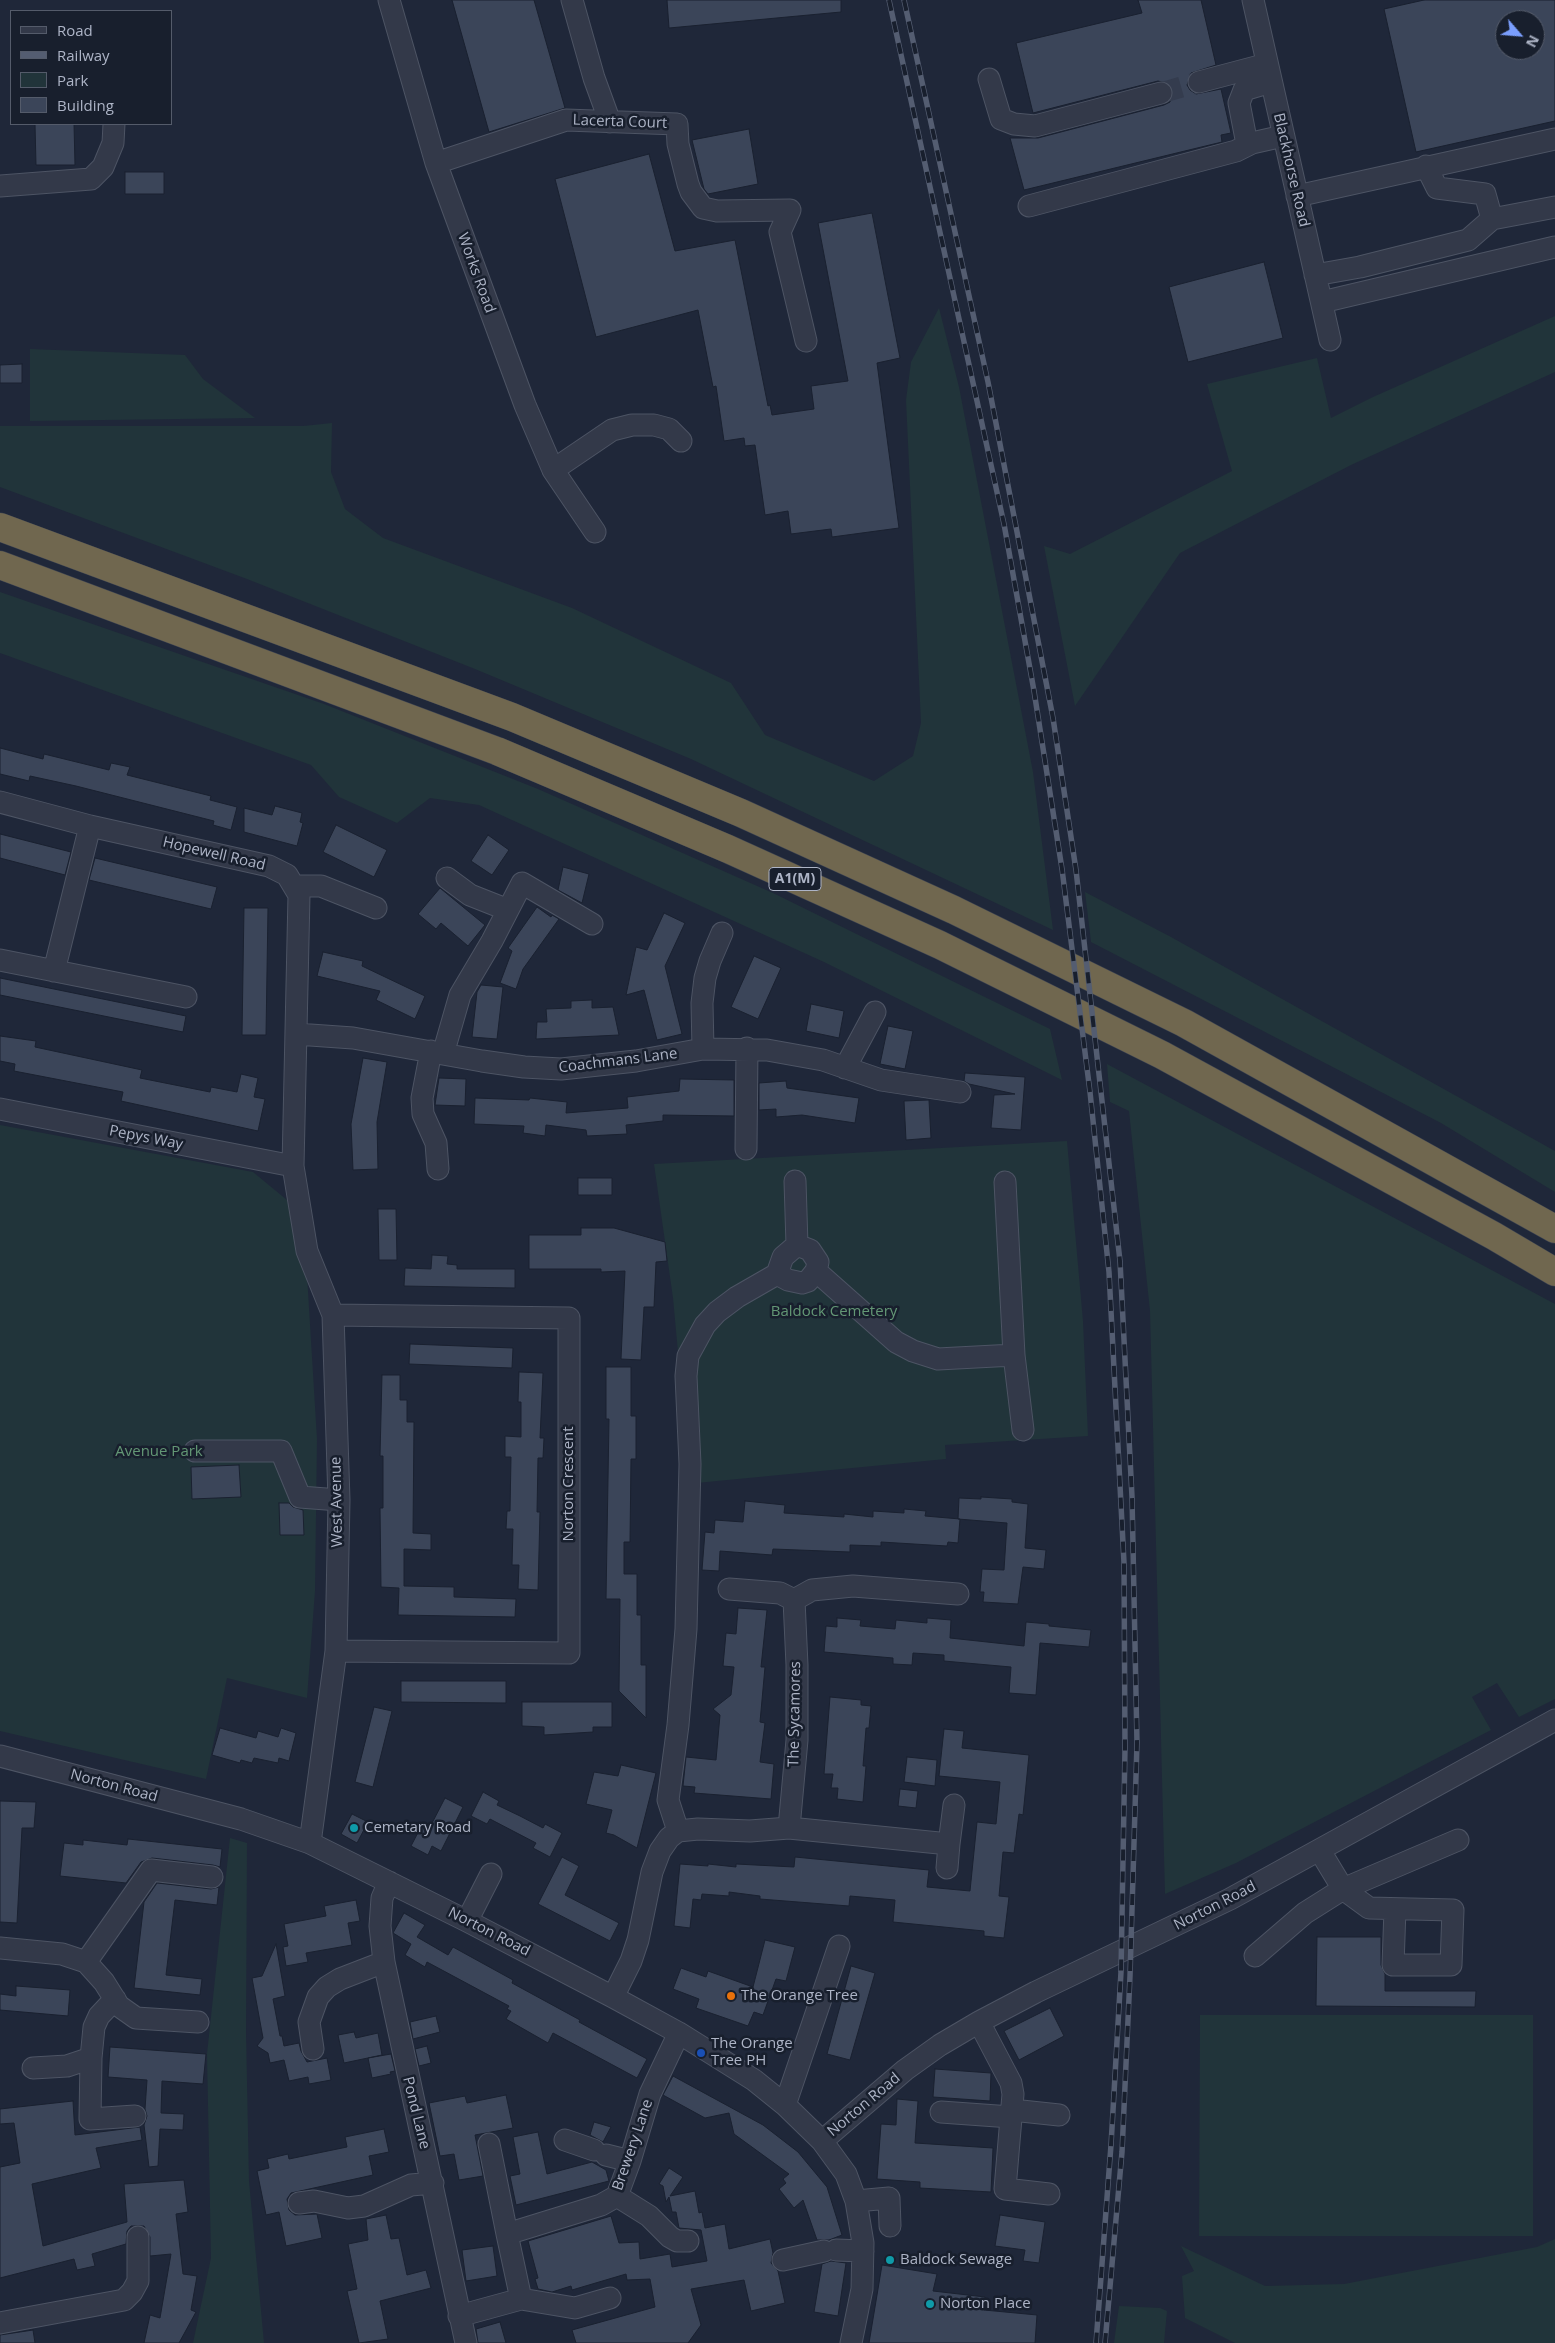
<!DOCTYPE html>
<style>
body{margin:0}
#map{position:relative;width:1555px;height:2343px;overflow:hidden;background:#1f2739;font-family:"Open Sans",sans-serif}
canvas{display:block}
.legend{position:absolute;left:10px;top:10px;width:162px;height:115px;box-sizing:border-box;background:#181f2d;border:1px solid #545b6a;margin:0;padding:6px 9px;list-style:none;font-size:15px;color:#adb4c6}
.legend li{display:flex;align-items:center;gap:10px;height:25px}
.legend b{width:25px;border:1px solid #545b6a}
.north{position:absolute;left:1495px;top:10px;width:50px;height:50px;box-sizing:border-box;background:#181f2d;border:1px solid #545b6a;border-radius:50%;rotate:117deg;font-size:14px;font-weight:700;line-height:20px;text-align:center;color:#adb4c6}
.north::after{content:'';display:block;margin:auto;width:18px;height:22px;background:#7a9efd;clip-path:polygon(50% 0,100% 100%,50% 72%,0 100%)}
</style>
<div id="map">
<canvas width="1555" height="2343"></canvas>
<ul class="legend">
<li><b style="height:6px;background:#333949"></b>Road</li>
<li><b style="height:6px;background:#545d71"></b>Railway</li>
<li><b style="height:14px;background:#21343a"></b>Park</li>
<li><b style="height:14px;background:#3b4559"></b>Building</li>
</ul>
<div class="north">N</div>
</div>
<script>
const context = document.querySelector('canvas').getContext('2d');
context.lineJoin = 'round';
function fillPath(path, color) { context.fillStyle = color; context.fill(path, 'evenodd'); }
const poly = rows => new Path2D(rows.map(r => 'M' + r).join(''));
function stroke(path, color, width, dash) { context.strokeStyle = color; context.lineWidth = width; context.lineCap = dash ? 'butt' : 'round'; context.setLineDash(dash || []); context.stroke(path); }
function label(font, color, halo, rows, align = 'center') {
  context.font = font + ' "Open Sans",sans-serif'; context.lineWidth = 5; context.setLineDash([]); context.textBaseline = 'middle'; context.strokeStyle = halo; context.fillStyle = color; for (const [text, x, y, turn = 0] of rows) {
    context.save(); context.translate(x, y); context.rotate((+turn || 0) * Math.PI / 180); context.textAlign = isNaN(turn) ? turn : align; if (halo) context.strokeText(text, 0, 0); context.fillText(text, 0, 0); context.restore();
  }
}
fillPath(poly([
 [939,308,959,387,1033,772,1053,930,691,759,475,669,247,579,0,487,0,426,303,426,332,423,331,472,345,509,383,538,572,608,731,683,765,735,874,781,913,756,921,723,906,400,911,362],
 [1555,316,1555,372,1351,465,1180,553,1075,706,1044,546,1070,554,1232,471,1207,384,1317,358,1331,418,1373,397],
 [30,349,185,355,203,379,255,418,30,421],
 [0,592,324,704,538,789,773,893,1050,1029,1062,1080,824,962,479,805,430,798,397,823,339,797,311,765,0,653],
 [1085,892,1171,937,1555,1151,1555,1192,1441,1123,1091,942],
 [1107,1064,1555,1304,1555,1699,1519,1717,1497,1683,1472,1697,1491,1730,1236,1863,1165,1894,1150,1311,1129,1111,1110,1102],
 [0,1125,253,1172,287,1200,307,1275,317,1439,315,1591,307,1698,227,1678,206,1779,0,1731],
 [1067,1141,1083,1321,1088,1436,945,1445,946,1459,686,1484,680,1374,673,1298,654,1164],
 [230,1838,247,1843,246,2031,249,2181,264,2343,193,2343,211,2258,207,2054],
 [1200,2015,1533,2015,1533,2236,1199,2236],
 [1555,2239,1555,2343,1235,2343,1185,2318,1182,2276,1194,2271,1181,2246,1265,2286,1344,2284,1537,2247],
 [1119,2306,1160,2308,1167,2311,1164,2343,1114,2343]
]), '#21343a');
const building = poly([
 [452,0,534,0,565,108,489,132,452,0],
 [667,0,841,0,841,12,669,28,667,0],
 [1138,0,1201,0,1216,65,1191,73,1187,85,1190,90,1196,94,1221,89,1231,133,1221,135,1222,142,1024,190,1010,138,1038,138,1164,105,1170,102,1173,90,1170,84,1158,81,1033,113,1016,43,1142,13,1138,0],
 [1424,0,1555,0,1555,121,1416,152,1384,9,1424,0],
 [1505,20,1535,20,1535,50,1505,50,1505,20],
 [35,124,74,124,75,165,36,165,35,124],
 [749,129,758,184,708,194,704,189,692,140,749,129],
 [649,154,675,251,735,240,768,406,770,405,772,415,814,409,811,386,848,381,818,223,872,213,900,358,877,363,899,528,832,537,831,529,791,534,788,511,765,515,755,445,745,446,744,438,724,441,716,386,713,387,698,310,596,337,555,179,649,154],
 [125,172,164,172,164,194,125,194,125,172],
 [1264,262,1283,338,1188,362,1169,287,1264,262],
 [22,364,22,383,0,383,0,365,22,364],
 [0,748,43,759,44,754,109,770,111,763,130,767,127,775,211,796,210,800,237,807,231,830,213,825,214,821,76,786,30,776,29,781,0,774,0,748],
 [275,806,302,813,300,822,303,823,297,846,244,832,244,808,272,815,275,806],
 [336,825,387,850,374,877,323,852,336,825],
 [0,834,71,852,65,875,0,858,0,834],
 [488,835,509,850,492,875,471,861,488,835],
 [95,858,217,887,211,909,89,880,95,858],
 [563,867,589,874,582,903,558,890,563,867],
 [440,888,485,925,468,946,441,923,436,929,418,914,440,888],
 [537,907,551,917,552,915,559,919,523,969,516,989,500,983,512,951,508,948,537,907],
 [244,908,268,908,266,1035,242,1035,244,908],
 [664,913,685,923,665,966,682,1034,657,1040,644,990,626,995,636,947,647,950,664,913],
 [323,952,363,961,362,966,425,996,415,1019,376,1000,380,991,317,976,323,952],
 [754,956,781,968,758,1019,731,1007,754,956],
 [0,978,186,1016,183,1032,0,995,0,978],
 [481,985,503,987,497,1039,472,1037,477,992,481,985],
 [592,1000,592,1008,613,1007,619,1035,536,1039,537,1022,547,1022,546,1009,571,1008,571,1001,592,1000],
 [811,1004,844,1011,839,1038,806,1031,811,1004],
 [888,1026,913,1031,905,1069,880,1064,888,1026],
 [0,1036,36,1041,35,1047,142,1070,140,1078,210,1092,211,1087,237,1092,241,1074,258,1078,254,1097,265,1099,258,1131,121,1101,123,1092,14,1071,15,1064,0,1061,0,1036],
 [363,1058,387,1062,377,1122,378,1169,353,1170,351,1124,363,1058],
 [965,1073,1025,1077,1021,1130,991,1128,994,1095,1015,1094,969,1084,964,1081,965,1073],
 [439,1078,466,1079,465,1106,435,1105,439,1078],
 [680,1079,734,1080,734,1116,663,1115,663,1121,626,1125,627,1134,587,1136,586,1130,546,1125,545,1136,523,1133,524,1126,474,1124,475,1098,529,1100,530,1098,567,1102,566,1113,628,1108,627,1097,679,1091,680,1079],
 [786,1081,787,1088,859,1098,855,1123,802,1115,776,1117,776,1109,759,1110,759,1083,786,1081],
 [929,1100,931,1138,906,1140,904,1101,929,1100],
 [578,1178,612,1178,612,1195,578,1195,578,1178],
 [378,1209,396,1209,397,1260,379,1260,378,1209],
 [581,1228,614,1228,665,1242,667,1261,656,1262,654,1307,644,1307,641,1360,621,1359,625,1271,601,1272,601,1269,529,1269,529,1235,581,1235,581,1228],
 [432,1255,448,1256,447,1264,457,1265,457,1269,515,1269,515,1288,404,1286,405,1268,431,1269,432,1255],
 [410,1344,513,1348,512,1368,409,1364,410,1344],
 [606,1367,631,1367,631,1416,636,1416,636,1459,631,1459,630,1542,624,1542,624,1574,637,1574,637,1615,641,1615,641,1665,646,1665,646,1718,619,1691,620,1599,606,1599,609,1419,606,1419,606,1367],
 [519,1372,543,1373,540,1438,544,1438,543,1458,538,1458,537,1512,540,1512,538,1590,518,1589,519,1565,512,1565,513,1529,506,1529,507,1511,510,1511,511,1457,505,1457,505,1436,521,1437,521,1402,518,1402,519,1372],
 [382,1375,400,1375,400,1400,407,1400,407,1422,414,1422,413,1533,431,1534,431,1550,404,1549,404,1586,454,1587,454,1597,516,1599,515,1617,398,1615,399,1588,381,1587,380,1508,383,1508,383,1456,380,1456,382,1375],
 [239,1465,241,1497,192,1499,191,1467,239,1465],
 [981,1497,1012,1499,1012,1502,1028,1504,1025,1548,1046,1550,1044,1569,1023,1567,1018,1604,983,1602,984,1592,980,1592,982,1569,1004,1570,1007,1523,958,1519,959,1498,981,1499,981,1497],
 [745,1501,785,1505,784,1513,844,1517,844,1514,873,1517,873,1511,904,1513,904,1509,926,1511,925,1516,960,1519,958,1543,948,1542,947,1546,881,1542,881,1546,850,1545,850,1552,773,1549,772,1555,720,1551,719,1571,702,1570,705,1532,714,1533,715,1520,743,1522,745,1501],
 [279,1503,289,1503,293,1507,303,1510,304,1535,280,1535,279,1503],
 [738,1608,767,1610,761,1667,765,1667,760,1722,765,1723,760,1762,774,1764,771,1799,694,1793,695,1787,683,1786,686,1757,716,1760,720,1715,713,1709,731,1695,734,1667,723,1666,726,1633,736,1634,738,1608],
 [837,1618,861,1620,860,1626,895,1629,896,1620,927,1623,927,1618,951,1620,950,1638,1024,1646,1026,1622,1049,1624,1049,1626,1091,1630,1089,1647,1040,1643,1036,1695,1009,1693,1011,1667,944,1661,944,1655,913,1653,912,1665,893,1664,893,1658,824,1652,826,1626,837,1627,837,1618],
 [401,1681,506,1681,506,1703,401,1702,401,1681],
 [830,1697,861,1700,861,1705,871,1706,869,1728,866,1728,863,1766,866,1766,863,1802,837,1799,838,1788,831,1788,833,1774,824,1774,830,1697],
 [522,1702,612,1702,612,1727,593,1727,593,1732,544,1735,544,1727,522,1726,522,1702],
 [374,1707,392,1711,373,1787,355,1782,374,1707],
 [220,1728,256,1738,258,1731,278,1737,281,1728,296,1733,289,1761,279,1758,278,1763,254,1758,252,1763,241,1760,240,1763,212,1755,220,1728],
 [944,1729,964,1731,962,1748,1029,1755,1023,1815,1019,1814,1014,1853,1003,1852,999,1896,1009,1897,1004,1938,984,1936,984,1931,893,1922,895,1900,850,1896,849,1906,760,1899,760,1896,729,1892,729,1896,702,1894,701,1900,693,1899,690,1928,674,1926,680,1864,708,1866,708,1864,736,1867,736,1864,794,1867,795,1857,929,1870,927,1887,970,1891,977,1822,996,1824,1000,1782,939,1776,944,1729],
 [907,1757,937,1760,935,1786,904,1782,907,1757],
 [621,1765,656,1773,637,1848,614,1835,606,1833,612,1810,586,1804,594,1772,618,1776,621,1765],
 [900,1789,918,1791,916,1808,898,1806,900,1789],
 [483,1792,499,1801,497,1805,520,1816,543,1828,545,1824,562,1833,550,1857,533,1848,536,1843,490,1819,487,1824,471,1816,483,1792],
 [445,1798,463,1807,441,1851,432,1846,428,1855,411,1846,423,1823,430,1827,445,1798],
 [0,1801,36,1802,34,1828,22,1828,17,1923,0,1922,0,1801],
 [352,1814,368,1822,357,1843,341,1834,352,1814],
 [128,1839,222,1849,220,1867,213,1865,152,1858,141,1862,126,1883,60,1876,64,1843,83,1845,83,1840,127,1845,128,1839],
 [562,1857,579,1866,565,1895,619,1923,610,1941,538,1904,562,1857],
 [157,1883,211,1889,219,1887,217,1905,175,1900,166,1975,202,1979,200,1995,134,1988,144,1902,157,1883],
 [356,1900,360,1921,348,1923,352,1945,306,1953,308,1962,286,1966,283,1947,288,1946,284,1924,326,1916,324,1906,356,1900],
 [404,1913,425,1925,417,1937,448,1955,453,1947,513,1980,512,1983,580,2020,579,2022,647,2059,637,2078,553,2033,548,2043,506,2019,511,2011,507,2009,509,2006,427,1962,425,1967,405,1955,411,1944,393,1933,404,1913],
 [1317,1937,1381,1937,1381,1965,1385,1974,1385,1991,1476,1991,1475,2007,1316,2006,1317,1937],
 [765,1940,795,1947,786,1981,776,1979,763,2015,754,2012,748,2026,696,2008,699,1999,673,1989,681,1968,706,1977,708,1971,753,1987,765,1940],
 [276,1944,285,1996,273,1999,280,2036,282,2036,284,2046,299,2043,301,2051,307,2062,327,2058,331,2080,309,2084,308,2077,289,2081,284,2060,270,2063,268,2053,257,2046,263,2038,252,1978,262,1976,276,1944],
 [851,1966,875,1973,850,2060,827,2054,851,1966],
 [16,1986,70,1990,68,2016,0,2010,0,1994,16,1996,16,1986],
 [1050,2008,1064,2036,1019,2060,1004,2031,1050,2008],
 [436,2016,440,2032,413,2039,410,2022,436,2016],
 [354,2032,356,2038,378,2033,382,2055,344,2063,338,2035,354,2032],
 [427,2046,431,2063,419,2066,415,2049,427,2046],
 [110,2047,206,2054,203,2084,162,2081,161,2113,184,2114,183,2130,160,2129,158,2166,149,2167,144,2125,147,2116,145,2109,147,2080,108,2077,110,2047],
 [391,2054,395,2071,390,2072,391,2074,372,2078,368,2058,391,2054],
 [935,2069,991,2073,990,2101,933,2097,935,2069],
 [673,2076,763,2125,798,2152,827,2187,842,2235,829,2240,817,2240,803,2200,794,2208,779,2189,786,2183,783,2179,789,2174,734,2134,729,2113,705,2118,663,2095,673,2076],
 [506,2095,513,2128,475,2135,483,2176,459,2180,454,2154,440,2156,429,2103,465,2096,467,2103,506,2095],
 [897,2099,918,2101,915,2143,993,2148,991,2192,920,2188,920,2182,877,2179,881,2124,896,2125,897,2099],
 [73,2101,75,2135,140,2127,142,2140,96,2148,101,2168,32,2184,43,2246,127,2222,124,2184,184,2180,188,2212,176,2214,183,2274,197,2276,191,2310,196,2312,179,2343,144,2343,150,2315,160,2318,171,2254,150,2256,150,2237,144,2226,131,2226,127,2231,126,2244,92,2254,95,2266,77,2270,74,2259,0,2278,0,2167,20,2163,14,2123,0,2124,0,2109,73,2101],
 [594,2122,611,2127,603,2142,590,2135,594,2122],
 [384,2129,389,2152,369,2156,373,2175,291,2193,287,2199,289,2210,295,2215,317,2214,322,2238,286,2246,279,2212,266,2215,257,2171,269,2168,267,2159,288,2154,289,2159,347,2147,345,2137,384,2129],
 [538,2132,547,2174,592,2162,606,2170,609,2181,516,2205,510,2176,520,2174,513,2137,538,2132],
 [669,2168,683,2177,670,2196,695,2191,699,2213,702,2212,705,2228,725,2224,729,2249,770,2239,773,2253,771,2263,778,2271,785,2303,751,2311,744,2280,691,2289,701,2325,688,2343,576,2343,572,2330,655,2307,650,2279,627,2280,626,2274,572,2290,571,2286,552,2292,538,2289,535,2279,538,2278,528,2241,611,2216,619,2243,639,2242,640,2259,670,2254,672,2267,707,2261,701,2230,679,2228,676,2212,672,2212,669,2197,666,2202,663,2186,659,2184,669,2168],
 [386,2215,391,2239,399,2238,407,2275,426,2270,431,2288,380,2301,388,2339,359,2343,347,2291,357,2289,348,2244,368,2240,366,2219,386,2215],
 [1000,2215,1045,2222,1039,2263,1023,2261,1025,2250,995,2246,1000,2215],
 [493,2246,497,2276,466,2281,462,2250,493,2246],
 [831,2261,846,2263,838,2316,814,2312,822,2264,831,2261],
 [882,2265,937,2274,933,2291,985,2297,984,2310,1037,2315,1035,2343,869,2343,882,2265],
 [500,2322,506,2343,478,2343,476,2329,500,2322],
 [33,2330,35,2343,0,2343,0,2335,33,2330]
]);
fillPath(building, '#3b4559');
stroke(building, '#1a2130', 1);
stroke(poly([
 [1161,93,1199,82]
]), '#343c4e', 21, [21, 11]);
const minor = poly([
 [389,0,436,163,525,405,553,470,595,532],
 [572,0,594,78,610,122],
 [1253,0,1330,340],
 [989,79,1001,119,1014,124,1035,126,1161,93],
 [1199,82,1267,64],
 [1271,82,1244,90,1239,103,1246,139,1252,143,1283,136],
 [436,163,566,120,677,124,678,144,688,184,691,192,703,208,717,211,790,210,780,232,806,341],
 [0,186,91,179,103,167,113,143,114,124],
 [1297,196,1555,139],
 [1029,206,1236,151,1252,143],
 [1492,219,1555,207],
 [1315,275,1360,267,1468,240,1492,219,1485,194,1437,188,1426,166],
 [1322,302,1555,247],
 [553,470,612,430,632,425,654,425,669,429,681,441],
 [0,802,90,826,269,866,287,875,299,895,293,1166,307,1251,333,1315,339,1500,336,1651,310,1843],
 [447,878,470,895,508,910],
 [295,886,321,886,376,908],
 [0,960,186,997],
 [54,971,90,826],
 [296,1034,353,1038,482,1061,524,1067,561,1069,636,1061,703,1049,767,1050,823,1060,881,1080,960,1092],
 [703,1049,702,1003,705,978,710,961,722,933],
 [431,1051,422,1098,423,1114,436,1143,438,1169],
 [443,1054,460,995,492,941,522,883,592,924],
 [845,1068,875,1012],
 [0,1109,293,1166],
 [746,1149,747,1048],
 [795,1181,797,1245],
 [1005,1182,1014,1355],
 [797,1245,810,1250,818,1262,816,1271,808,1281,802,1283,788,1280,777,1274,783,1257,797,1245],
 [816,1271,896,1342,913,1351,938,1359,1014,1355,1023,1430],
 [333,1315,569,1318,569,1653,336,1651],
 [195,1451,281,1451,300,1497,339,1500],
 [729,1589,780,1593,794,1600],
 [0,1756,241,1819,310,1843,467,1921,613,1997,679,2033,754,2080,785,2105,822,2141,846,2174,856,2201,863,2243,862,2289,851,2343],
 [789,1828,797,1740,797,1665,794,1600,812,1590,853,1586,958,1594],
 [678,1831,668,1800,678,1725,686,1629,690,1464,686,1376,688,1356,705,1325,717,1312,737,1297,777,1274],
 [1320,1851,1343,1889,1458,1840],
 [947,1868,949,1844],
 [389,1882,382,1898,380,1926,384,1962,466,2343],
 [467,1921,491,1874],
 [0,1948,62,1954,86,1962,104,1982,119,2006,136,2018,198,2022],
 [1255,1956,1305,1913,1343,1889,1369,1908,1453,1910,1451,1965,1393,1965,1395,1909],
 [86,1962,151,1870,212,1877],
 [613,1997,631,1961,638,1940,652,1872,660,1851,669,1838,678,1831,698,1829,750,1831,789,1828,949,1844,954,1805],
 [979,2022,1011,2083,1013,2094,1005,2189,1049,2194],
 [313,2049,309,2022,318,1997,327,1987,340,1979,384,1962],
 [91,2058,90,2119,135,2116],
 [33,2068,67,2066,91,2058,94,2027,99,2016,115,1999],
 [785,2105,839,1946],
 [1012,2110,1059,2115],
 [941,2112,1011,2117],
 [565,2140,594,2150],
 [822,2141,905,2070,940,2045,979,2022,1036,1992,1230,1899,1555,1720],
 [489,2144,507,2234],
 [606,2155,630,2161],
 [617,2196,649,2216,670,2237,677,2241,688,2241],
 [856,2201,889,2198,890,2226],
 [299,2203,314,2201,348,2208,364,2206,411,2185,433,2183],
 [836,2250,863,2251],
 [783,2260,824,2251],
 [521,2299,575,2308,610,2298],
 [459,2316,521,2299,507,2234,601,2205,617,2196,630,2161,650,2094,679,2033],
 [0,2323,124,2300,132,2292,138,2281,138,2237]
]);
const highway = poly([
 [0,527,512,717,741,813,954,910,1184,1023,1555,1229],
 [0,565,497,751,728,849,940,945,1162,1055,1494,1236,1555,1272]
]);
stroke(minor, '#4d5464', 23);
stroke(highway, '#3a4151', 29);
stroke(minor, '#333949', 21);
stroke(highway, '#70674f', 28);
const rail = poly([
 [889,0,1004,524,1034,691,1062,869,1090,1092,1109,1272,1124,1563,1125,1748,1121,1972,1111,2145,1096,2343],
 [904,0,988,382,1053,718,1076,870,1120,1261,1132,1497,1137,1743,1130,1976,1122,2152,1105,2343]
]);
stroke(rail, '#545d71', 5.5);
stroke(rail, '#181f2d', 4, [11]);
for (const [x, y, r, color] of [
 [354,1828,5,"#0f9aa8"],
 [731,1996,5,"#e8710a"],
 [701,2053,5,"#1a4fb4"],
 [890,2260,5,"#0f9aa8"],
 [930,2304,5,"#0f9aa8"]
]) { const dot = new Path2D(); dot.arc(x, y, r, 0, 2 * Math.PI); context.fillStyle = color; context.fill(dot); stroke(dot, '#181f2d', 2); }
for (const [x, y, w] of [
 [795,879,52]
]) { const box = new Path2D(); box.roundRect(x - w / 2, y - 11.5, w, 23, 4); context.fillStyle = '#181f2d'; context.fill(box); stroke(box, '#adb4c6', 1); }
label('bold 14px', '#adb4c6', null, [
 ["A1(M)",795,879]
]);
label('15px', '#adb4c6', '#181f2d', [
 ["Lacerta Court",620,122,2],
 ["Blackhorse Road",1291,170,77],
 ["Works Road",476,273,70],
 ["Hopewell Road",214,854,13],
 ["Coachmans Lane",618,1061,-7],
 ["Pepys Way",146,1138,11],
 ["Norton Crescent",569,1484,-90],
 ["West Avenue",337,1502,-91],
 ["The Sycamores",795,1714,-89],
 ["Norton Road",114,1786,15],
 ["Norton Road",1215,1906,-27],
 ["Norton Road",489,1932,27],
 ["Norton Road",864,2105,-40],
 ["Pond Lane",416,2113,76],
 ["Brewery Lane",633,2145,-71]
]);
label('15px', '#639775', '#181f2d', [
 ["Baldock Cemetery",834,1312],
 ["Avenue Park",159,1452]
]);
label('15px', '#adb4c6', '#181f2d', [
 ["Cemetary Road",364,1828],
 ["The Orange Tree",741,1996],
 ["The Orange",711,2044],
 ["Tree PH",711,2061],
 ["Baldock Sewage",900,2260],
 ["Norton Place",940,2304]
], 'left');
</script>
